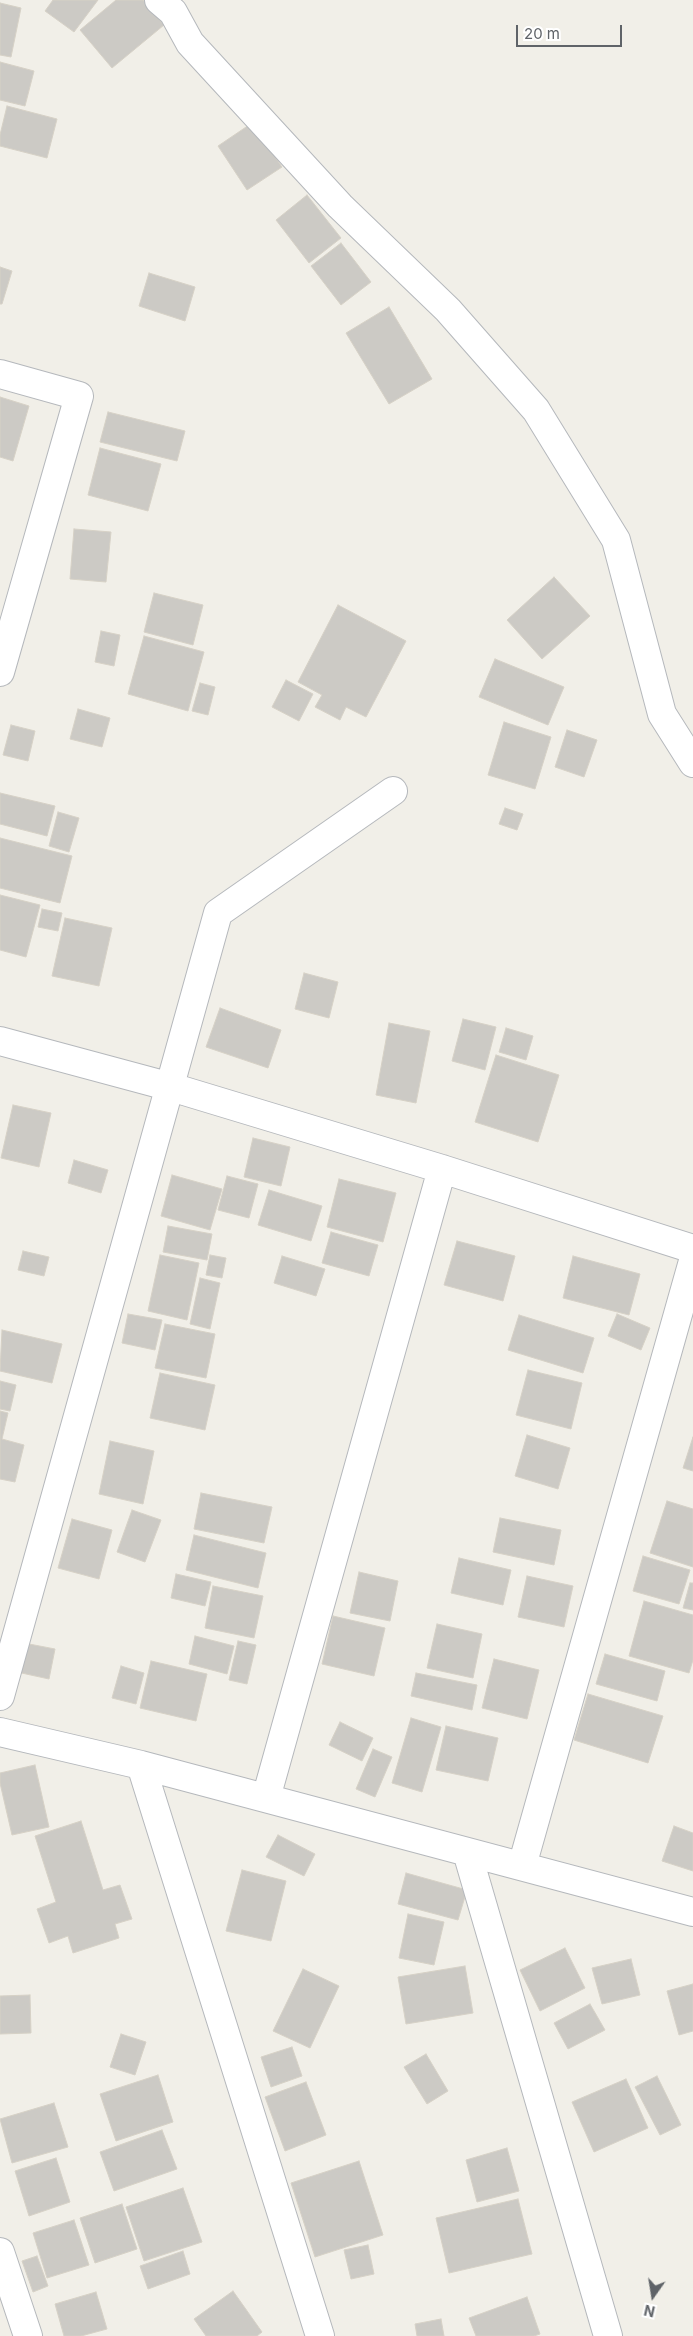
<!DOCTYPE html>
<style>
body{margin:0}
#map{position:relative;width:693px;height:2336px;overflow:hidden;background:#f1efe8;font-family:Inter,sans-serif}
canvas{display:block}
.north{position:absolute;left:628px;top:2271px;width:50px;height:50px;-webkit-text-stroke:4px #fff;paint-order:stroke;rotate:193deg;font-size:14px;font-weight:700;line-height:20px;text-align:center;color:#5f6368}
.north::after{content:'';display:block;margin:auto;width:18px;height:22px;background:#5f6368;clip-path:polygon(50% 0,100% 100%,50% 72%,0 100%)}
.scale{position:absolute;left:516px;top:25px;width:106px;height:22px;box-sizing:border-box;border:2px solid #5f6368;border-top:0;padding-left:6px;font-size:15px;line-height:18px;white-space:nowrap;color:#5f6368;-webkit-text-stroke:4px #fff;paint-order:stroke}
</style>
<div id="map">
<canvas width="693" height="2336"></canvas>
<div class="north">N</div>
<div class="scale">20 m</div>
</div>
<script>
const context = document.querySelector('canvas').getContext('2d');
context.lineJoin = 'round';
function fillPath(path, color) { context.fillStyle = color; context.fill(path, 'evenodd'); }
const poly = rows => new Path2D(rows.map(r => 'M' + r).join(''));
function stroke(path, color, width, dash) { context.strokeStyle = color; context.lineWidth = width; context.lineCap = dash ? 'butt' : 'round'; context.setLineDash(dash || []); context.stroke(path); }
const building = poly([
 [53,0,98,0,74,32,45,11,53,0],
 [116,0,143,0,164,25,112,68,80,30,116,0],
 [0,3,21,8,11,57,0,55,0,3],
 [0,62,34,71,25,106,0,100,0,62],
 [7,106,57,119,47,158,0,146,0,135,7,106],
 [252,123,282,167,247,190,218,146,252,123],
 [307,195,341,238,309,263,276,220,307,195],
 [341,243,371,282,341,305,311,266,341,243],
 [0,267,12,271,2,304,0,304,0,267],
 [149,273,195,287,185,321,139,306,149,273],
 [389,307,432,379,389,404,346,333,389,307],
 [0,397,29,406,13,461,0,457,0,397],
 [108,412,185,431,177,461,100,442,108,412],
 [100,448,161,464,148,511,88,495,100,448],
 [74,529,111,532,106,582,70,579,74,529],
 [554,577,590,616,542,659,507,620,554,577],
 [154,593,203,605,193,645,144,632,154,593],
 [338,605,406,641,366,717,346,707,340,720,315,707,322,695,298,682,338,605],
 [101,631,120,635,114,666,95,662,101,631],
 [144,636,204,652,188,711,128,694,144,636],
 [495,659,564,687,548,725,479,697,495,659],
 [286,680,313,694,299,721,272,707,286,680],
 [200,683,215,687,208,715,192,711,200,683],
 [78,709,110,718,102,747,70,739,78,709],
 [504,722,551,737,535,789,488,775,504,722],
 [11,725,35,731,28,761,3,755,11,725],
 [567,730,597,740,584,777,555,767,567,730],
 [0,793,55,806,47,836,0,824,0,793],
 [505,808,523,814,517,830,499,824,505,808],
 [58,812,79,818,69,852,49,846,58,812],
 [0,838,72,856,60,903,0,888,0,838],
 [0,895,40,905,26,957,0,950,0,895],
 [42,909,62,913,58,931,38,927,42,909],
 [65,918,112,928,99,986,52,976,65,918],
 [304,973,338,982,329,1018,295,1009,304,973],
 [220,1008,281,1030,268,1068,206,1047,220,1008],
 [463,1019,496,1027,485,1070,452,1061,463,1019],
 [389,1023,430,1031,416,1103,376,1095,389,1023],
 [506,1028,533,1036,526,1060,499,1052,506,1028],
 [496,1055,559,1075,538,1142,475,1122,496,1055],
 [13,1105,51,1113,39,1167,1,1158,13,1105],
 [253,1138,290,1147,281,1186,244,1177,253,1138],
 [74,1160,108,1170,101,1193,68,1183,74,1160],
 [172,1175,222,1189,210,1230,161,1216,172,1175],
 [227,1176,258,1184,249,1218,218,1210,227,1176],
 [339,1179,396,1193,383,1242,327,1227,339,1179],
 [269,1190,322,1206,311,1241,258,1225,269,1190],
 [168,1226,212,1234,207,1260,163,1252,168,1226],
 [331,1232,378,1245,369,1276,322,1263,331,1232],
 [457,1241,515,1256,503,1301,444,1285,457,1241],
 [23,1251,49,1257,44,1276,18,1270,23,1251],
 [160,1255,199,1263,187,1320,148,1311,160,1255],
 [210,1255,226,1258,222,1278,206,1275,210,1255],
 [282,1256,325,1269,316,1296,274,1283,282,1256],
 [573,1256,640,1274,629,1315,563,1298,573,1256],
 [200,1278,220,1283,210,1329,190,1324,200,1278],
 [128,1314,162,1320,155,1350,122,1343,128,1314],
 [617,1314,650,1328,641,1350,608,1336,617,1314],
 [519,1315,594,1338,583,1373,508,1350,519,1315],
 [165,1324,215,1334,206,1378,155,1368,165,1324],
 [2,1330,62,1344,52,1383,0,1371,2,1330],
 [528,1370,582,1383,571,1429,516,1415,528,1370],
 [160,1373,215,1385,205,1430,150,1418,160,1373],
 [0,1381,16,1385,10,1411,0,1409,0,1381],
 [0,1411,8,1413,2,1439,24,1445,15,1482,0,1479,0,1411],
 [527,1435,570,1448,558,1489,515,1476,527,1435],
 [693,1437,693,1471,683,1468,693,1437],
 [110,1441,154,1451,143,1504,99,1494,110,1441],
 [201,1493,272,1507,264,1543,194,1529,201,1493],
 [667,1501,693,1509,693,1567,650,1553,667,1501],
 [132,1510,161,1520,145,1562,117,1552,132,1510],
 [500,1518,561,1530,554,1565,493,1552,500,1518],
 [72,1519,112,1530,99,1579,58,1568,72,1519],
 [194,1535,266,1553,258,1588,186,1570,194,1535],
 [643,1556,690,1570,679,1604,633,1591,643,1556],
 [459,1558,511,1570,503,1605,451,1593,459,1558],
 [359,1572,398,1581,390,1621,350,1613,359,1572],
 [176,1574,211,1582,205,1606,171,1598,176,1574],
 [527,1576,573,1586,564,1627,518,1617,527,1576],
 [690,1583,693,1583,693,1610,683,1608,690,1583],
 [213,1586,263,1596,254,1638,205,1628,213,1586],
 [644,1601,693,1615,693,1660,689,1673,629,1656,644,1601],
 [333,1616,385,1628,374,1676,322,1664,333,1616],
 [437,1624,482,1634,473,1678,427,1668,437,1624],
 [195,1636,234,1646,227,1674,189,1664,195,1636],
 [238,1641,256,1645,247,1684,229,1680,238,1641],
 [24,1643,55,1649,49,1679,17,1672,24,1643],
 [605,1654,665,1671,657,1701,596,1684,605,1654],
 [494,1659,539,1670,527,1719,482,1708,494,1659],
 [151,1661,207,1674,196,1721,140,1708,151,1661],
 [121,1666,144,1673,136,1704,112,1698,121,1666],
 [416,1673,477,1685,472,1710,411,1696,416,1673],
 [588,1694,663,1716,648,1763,574,1740,588,1694],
 [411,1718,441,1727,422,1792,392,1783,411,1718],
 [340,1722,373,1738,362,1761,329,1745,340,1722],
 [446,1726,498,1738,488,1781,436,1770,446,1726],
 [373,1749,392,1757,375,1797,356,1789,373,1749],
 [35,1765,49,1827,12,1835,0,1783,0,1773,35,1765],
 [81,1821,103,1890,120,1885,132,1919,115,1924,119,1938,73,1953,68,1936,49,1943,37,1909,56,1902,35,1836,81,1821],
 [674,1826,693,1833,693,1871,662,1861,674,1826],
 [278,1835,315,1854,304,1876,266,1857,278,1835],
 [242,1870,286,1881,271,1941,226,1931,242,1870],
 [406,1873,467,1890,458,1920,398,1904,406,1873],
 [408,1914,444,1922,434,1965,399,1958,408,1914],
 [565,1948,585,1988,540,2011,520,1970,565,1948],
 [631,1959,640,1995,602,2004,592,1968,631,1959],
 [465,1966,473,2013,406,2024,398,1977,465,1966],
 [303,1969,339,1986,310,2048,273,2031,303,1969],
 [693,1984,693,2031,679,2035,667,1991,693,1984],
 [30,1995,31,2033,0,2034,0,1996,30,1995],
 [590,2004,605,2030,568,2049,554,2023,590,2004],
 [121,2034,146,2042,135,2075,110,2067,121,2034],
 [292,2047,302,2076,271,2087,261,2057,292,2047],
 [426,2054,448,2091,427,2104,404,2067,426,2054],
 [158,2075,173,2122,116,2141,100,2094,158,2075],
 [657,2076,681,2125,660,2135,635,2087,657,2076],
 [626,2079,648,2128,594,2152,572,2102,626,2079],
 [306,2082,326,2135,285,2151,265,2097,306,2082],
 [54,2103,68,2147,12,2163,0,2119,54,2103],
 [162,2130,177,2169,114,2191,100,2152,162,2130],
 [507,2148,519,2191,477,2202,466,2160,507,2148],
 [56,2158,70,2202,29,2216,15,2171,56,2158],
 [359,2161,383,2235,315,2257,291,2183,359,2161],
 [183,2188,202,2242,144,2261,126,2207,183,2188],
 [518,2199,532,2254,449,2273,436,2218,518,2199],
 [122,2204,137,2249,95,2263,80,2218,122,2204],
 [74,2220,89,2265,47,2278,33,2233,74,2220],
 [368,2245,374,2274,351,2279,344,2250,368,2245],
 [183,2251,190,2274,148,2289,140,2266,183,2251],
 [37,2256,48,2286,33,2292,22,2261,37,2256],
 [233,2291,262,2332,257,2336,206,2336,194,2319,233,2291],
 [96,2292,107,2329,81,2336,64,2336,55,2304,96,2292],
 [527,2297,540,2334,534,2336,476,2336,469,2318,527,2297],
 [441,2319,444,2336,417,2336,415,2324,441,2319]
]);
fillPath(building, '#cccac5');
stroke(building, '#d6d1c6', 1);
const minor = poly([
 [159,0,173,12,190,43,340,206,448,310,536,410,616,540,662,714,693,763],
 [0,374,79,396,0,672],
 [0,1041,171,1087,442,1169,693,1249],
 [0,1696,218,913,393,791],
 [0,1732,141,1765,693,1912],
 [141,1765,320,2336],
 [266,1798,442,1169],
 [467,1852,608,2336],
 [522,1866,693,1261],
 [0,2252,28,2336]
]);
stroke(minor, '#b5b8bc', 30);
stroke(minor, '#fff', 28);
</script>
